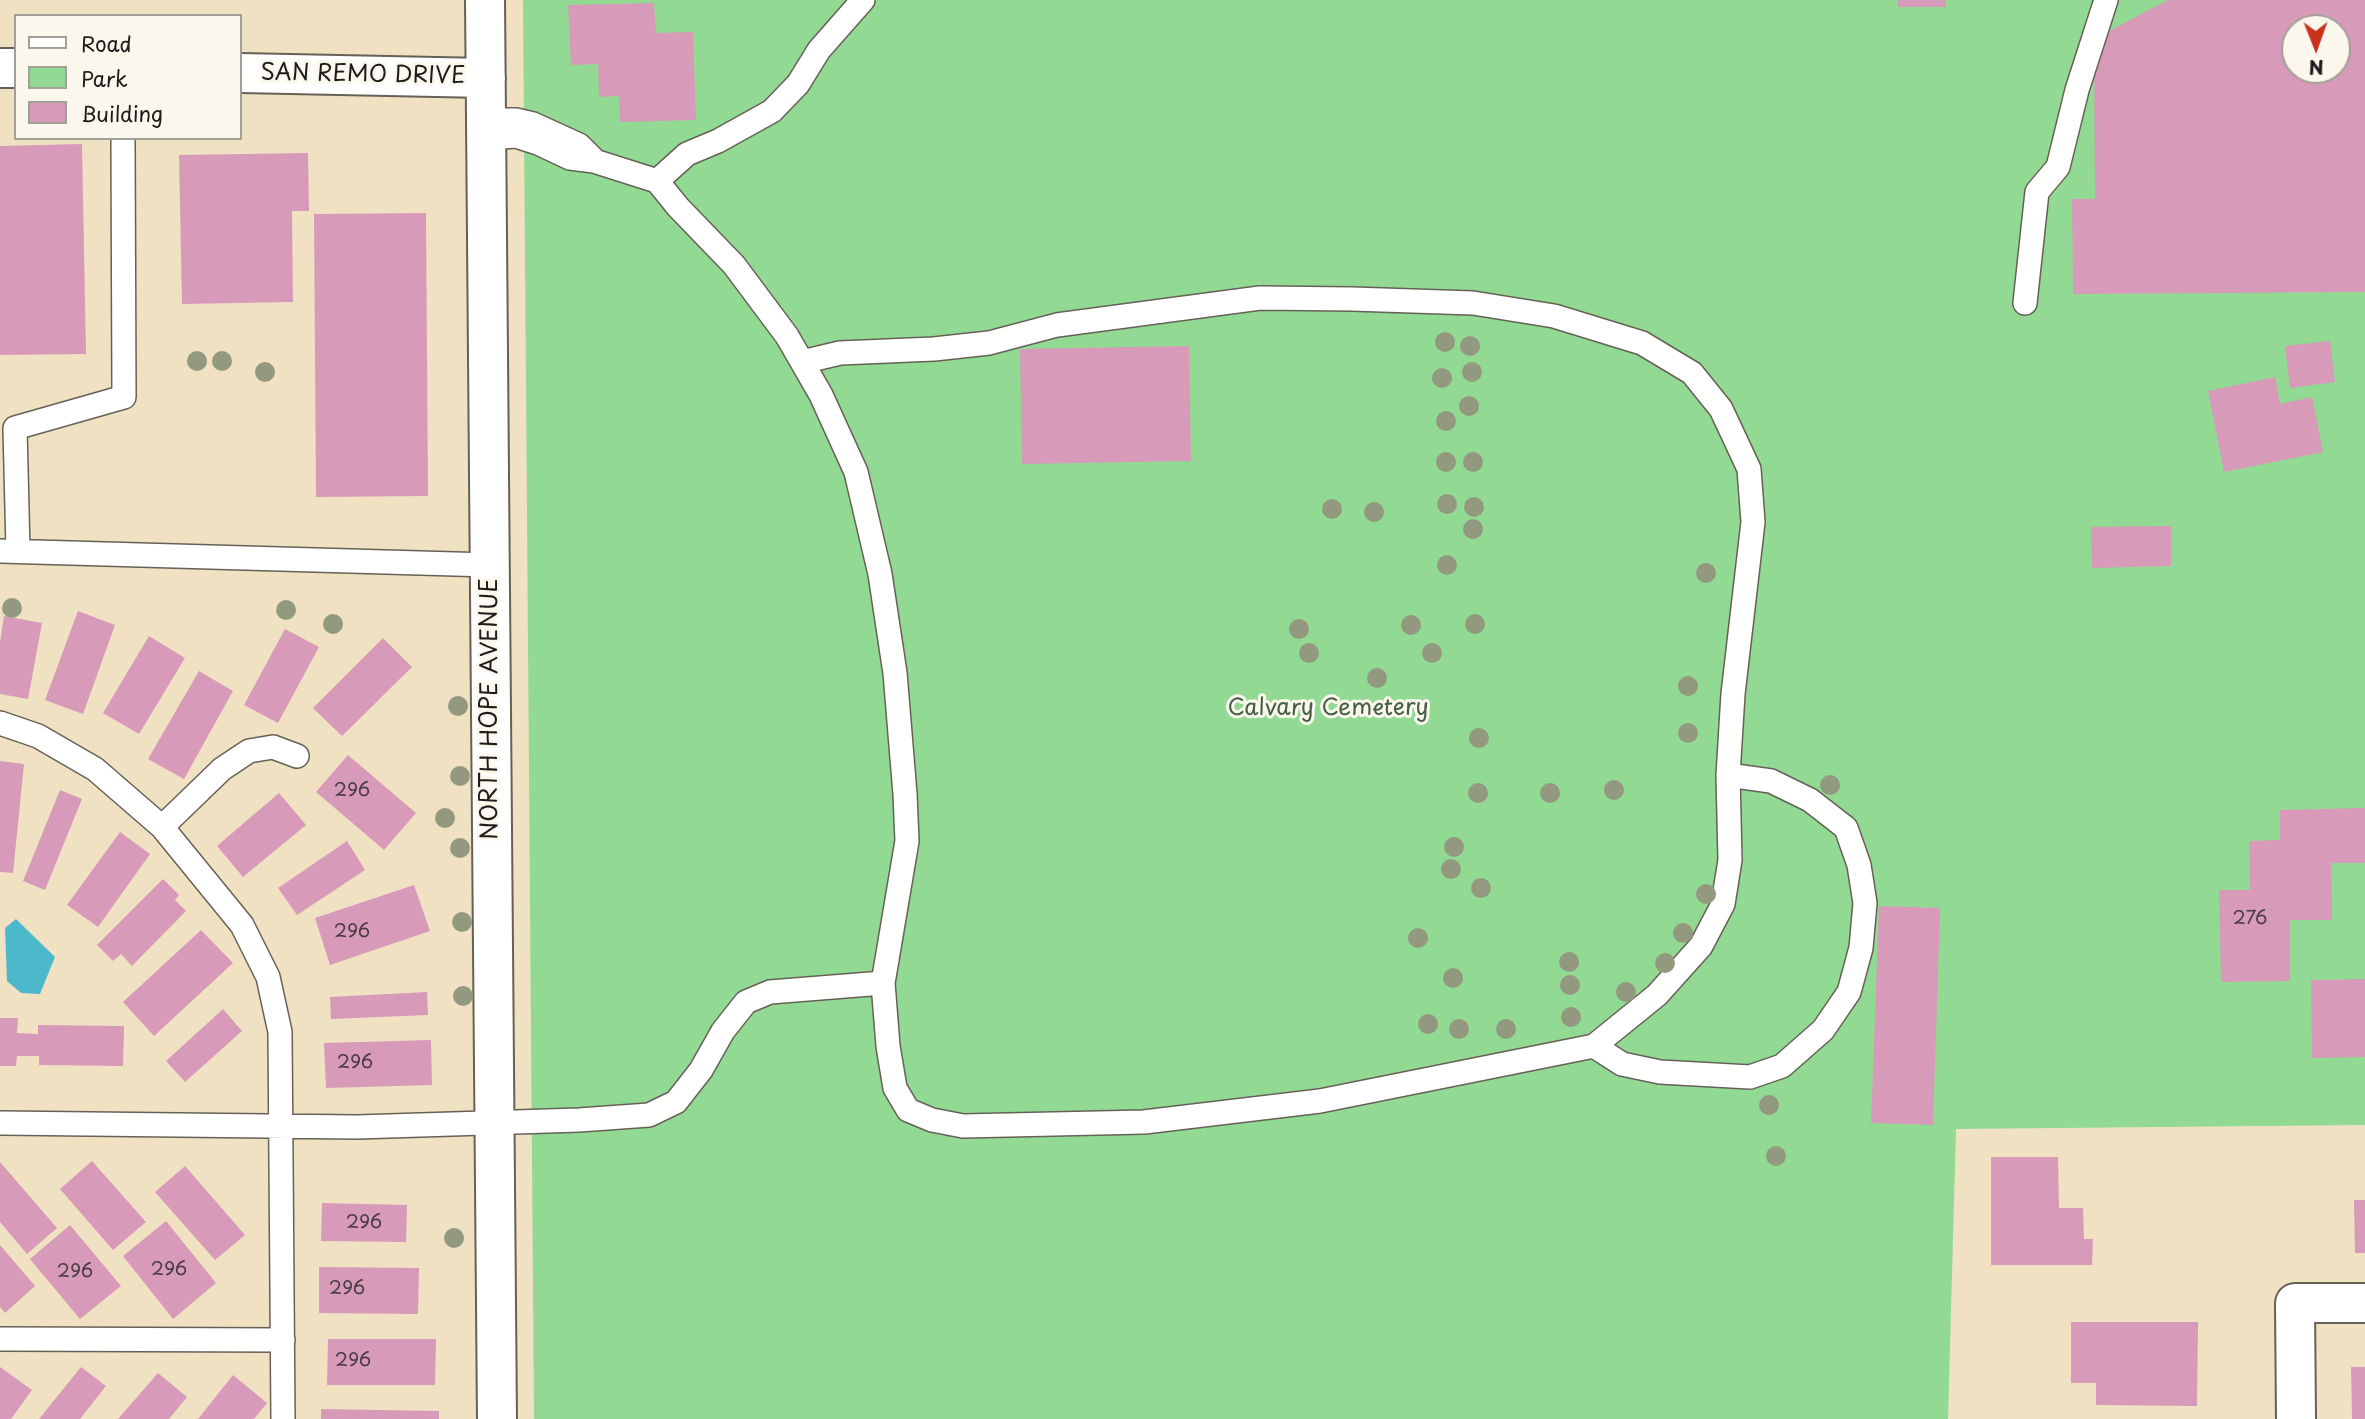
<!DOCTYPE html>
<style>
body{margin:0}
#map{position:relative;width:2365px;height:1419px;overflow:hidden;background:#f0e1c3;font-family:"Playpen Sans",sans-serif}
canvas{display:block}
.legend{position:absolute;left:14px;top:14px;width:228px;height:126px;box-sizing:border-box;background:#fbf7ec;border:2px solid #a29f99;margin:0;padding:9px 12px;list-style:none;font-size:21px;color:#1c1c1c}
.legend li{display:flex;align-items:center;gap:14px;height:35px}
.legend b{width:35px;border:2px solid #a29f99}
.north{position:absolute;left:2281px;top:14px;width:70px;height:70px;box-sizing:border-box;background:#fbf7ec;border:2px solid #a29f99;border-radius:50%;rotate:179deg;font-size:19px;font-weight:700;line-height:28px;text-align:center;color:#1c1c1c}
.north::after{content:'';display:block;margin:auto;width:24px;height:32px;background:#c8321e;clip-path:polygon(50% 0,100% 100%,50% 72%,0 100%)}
</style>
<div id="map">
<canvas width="2365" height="1419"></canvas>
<ul class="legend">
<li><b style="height:9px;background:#fff"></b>Road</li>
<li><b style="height:19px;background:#92d993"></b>Park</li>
<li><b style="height:19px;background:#d89ab9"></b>Building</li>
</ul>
<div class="north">N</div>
</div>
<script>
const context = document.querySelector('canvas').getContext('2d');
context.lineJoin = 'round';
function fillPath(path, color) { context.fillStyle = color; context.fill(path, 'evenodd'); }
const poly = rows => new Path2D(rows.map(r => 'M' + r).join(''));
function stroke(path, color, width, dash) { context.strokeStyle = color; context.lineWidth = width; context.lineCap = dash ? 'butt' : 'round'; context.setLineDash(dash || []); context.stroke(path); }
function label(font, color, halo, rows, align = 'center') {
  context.font = font + ' "Playpen Sans",sans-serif'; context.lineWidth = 6; context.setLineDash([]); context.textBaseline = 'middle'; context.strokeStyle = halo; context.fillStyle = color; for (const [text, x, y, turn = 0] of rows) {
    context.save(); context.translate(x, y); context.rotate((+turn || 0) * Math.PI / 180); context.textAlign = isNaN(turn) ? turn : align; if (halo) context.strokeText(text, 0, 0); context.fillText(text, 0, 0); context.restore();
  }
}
fillPath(poly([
 [523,0,2365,0,2365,1125,1956,1129,1948,1419,534,1419],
 [2295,28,2337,28,2337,70,2295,70]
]), '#92d993');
fillPath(poly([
 [16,919,55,957,40,994,21,993,7,981,5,928]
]), '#4eb8cb');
fillPath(poly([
 [1898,0,1946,0,1946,7,1898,7],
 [2168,0,2365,0,2365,292,2073,294,2072,199,2095,199,2094,39],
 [2295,28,2337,28,2337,70,2295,70],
 [654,3,656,33,693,32,696,120,620,122,619,96,599,97,598,64,571,65,568,5],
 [82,144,86,354,0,355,0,146],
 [308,153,309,211,292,211,293,302,182,304,179,155],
 [426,213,428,496,316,497,314,214],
 [2330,341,2335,382,2290,388,2285,346],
 [1189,346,1191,461,1022,464,1020,349],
 [2275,377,2280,404,2312,397,2323,452,2224,472,2208,391],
 [2171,526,2171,566,2092,568,2091,527],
 [78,611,115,625,83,714,45,700],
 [4,616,42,623,28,699,0,694,0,642],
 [285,629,319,647,278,723,244,705],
 [149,636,185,658,139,734,103,713],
 [383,638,412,667,342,736,313,708],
 [199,671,233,691,184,779,148,759],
 [348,755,416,813,384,850,316,792],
 [0,761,24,764,13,873,0,872],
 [60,790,82,799,45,890,23,881],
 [279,793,306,825,243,877,217,846],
 [2365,808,2365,863,2331,863,2332,920,2290,920,2290,981,2221,982,2219,890,2250,890,2249,841,2280,840,2280,810],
 [120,832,150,854,98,927,67,905],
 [347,841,365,870,297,915,278,888],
 [163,879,179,895,175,900,186,911,132,966,121,954,113,961,97,945],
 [414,885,430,931,330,965,315,918],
 [1879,906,1940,908,1933,1125,1871,1123],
 [201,930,233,963,154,1036,123,1002],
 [2365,979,2365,1057,2312,1058,2311,980],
 [427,992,428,1015,331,1019,330,997],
 [223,1009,242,1031,185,1082,166,1061],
 [0,1018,18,1018,17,1033,38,1034,38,1025,124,1026,123,1066,39,1065,39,1056,17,1056,16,1066,0,1066],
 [431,1040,432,1085,326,1088,324,1043],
 [1991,1157,2058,1157,2059,1208,2083,1208,2084,1239,2093,1239,2092,1265,1991,1265],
 [92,1161,146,1222,113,1250,60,1189],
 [0,1162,57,1228,27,1254,0,1222],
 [185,1166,245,1235,215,1260,155,1192],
 [2354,1200,2365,1200,2365,1253,2355,1253],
 [322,1203,407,1205,406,1242,321,1241],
 [166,1221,216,1283,173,1319,123,1256],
 [70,1225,121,1286,80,1319,30,1259],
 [0,1245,35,1286,5,1313,0,1307],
 [319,1267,419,1268,418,1314,319,1313],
 [2071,1322,2198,1322,2197,1406,2096,1405,2096,1383,2071,1383],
 [328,1339,436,1339,435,1385,327,1385],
 [0,1367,32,1390,11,1419,0,1419],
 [81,1367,106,1386,80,1419,39,1419],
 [2351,1367,2365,1367,2365,1419,2352,1419],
 [158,1373,187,1397,169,1419,118,1419],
 [233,1375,267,1403,254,1419,198,1419],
 [321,1409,439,1411,439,1419,321,1419]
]), '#d89ab9');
const lane = poly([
 [487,120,516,120,533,124,579,145,592,158],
 [487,138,516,136,538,143,570,158,594,161,657,181,678,207,734,265,787,336,821,395,856,472,880,574,895,673,905,794,907,841,883,983,888,1046,895,1088,908,1110,932,1120,963,1126,1144,1122,1320,1101,1594,1046,1657,995,1701,946,1723,904,1730,860,1728,775,1733,694,1753,522,1749,469,1721,409,1692,373,1642,343,1554,316,1473,303,1352,299,1260,298,1057,325,989,343,934,349,840,353,802,362],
 [657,181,687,154,718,141,772,111,798,84,819,50,863,0],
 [2025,303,2037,192,2058,167,2077,90,2106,0],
 [0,551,490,565],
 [18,551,15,428,124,397,123,138],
 [0,723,38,736,95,769,162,827,242,925,268,977,280,1032,283,1419],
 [162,827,222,769,249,751,273,747,297,756],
 [1594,1046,1622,1064,1660,1072,1750,1077,1782,1066,1823,1030,1849,992,1861,948,1865,903,1859,865,1846,828,1810,800,1771,781,1728,775],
 [0,1123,357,1127,579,1120,649,1115,676,1102,701,1070,723,1031,746,1002,770,992,883,983],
 [0,1339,283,1340]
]);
const street = poly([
 [485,0,497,1419],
 [0,68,16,68],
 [240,73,486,78],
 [2296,1419,2295,1303,2365,1303]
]);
stroke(lane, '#666156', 26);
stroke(street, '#666156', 42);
stroke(lane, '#fff', 23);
stroke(street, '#fff', 38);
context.fillStyle = '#92997e';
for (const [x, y] of [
 [1445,342],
 [1470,346],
 [197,361],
 [222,361],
 [265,372],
 [1472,372],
 [1442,378],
 [1469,406],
 [1446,421],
 [1446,462],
 [1473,462],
 [1447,504],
 [1474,507],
 [1332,509],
 [1374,512],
 [1473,529],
 [1447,565],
 [1706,573],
 [12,608],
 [286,610],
 [333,624],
 [1475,624],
 [1411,625],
 [1299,629],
 [1309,653],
 [1432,653],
 [1377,678],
 [1688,686],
 [458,706],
 [1688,733],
 [1479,738],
 [460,776],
 [1830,785],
 [1614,790],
 [1478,793],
 [1550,793],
 [445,818],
 [1454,847],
 [460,848],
 [1451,869],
 [1481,888],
 [1706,894],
 [462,922],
 [1683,933],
 [1418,938],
 [1569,962],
 [1665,963],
 [1453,978],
 [1570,985],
 [1626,992],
 [463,996],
 [1571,1017],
 [1428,1024],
 [1459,1029],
 [1506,1029],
 [1769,1105],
 [1776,1156],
 [454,1238]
]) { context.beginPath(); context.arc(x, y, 10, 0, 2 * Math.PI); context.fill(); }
label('19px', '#4b3c43', null, [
 ["296",352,791],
 ["276",2250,919],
 ["296",352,932],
 ["296",355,1063],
 ["296",364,1223],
 ["296",169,1270],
 ["296",75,1272],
 ["296",347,1289],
 ["296",353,1361]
]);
label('23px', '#1c1c1c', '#fbf7ec', [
 ["SAN REMO DRIVE",363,75,1],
 ["NORTH HOPE AVENUE",491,709,-90]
]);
label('23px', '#455e46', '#fbf7ec', [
 ["Calvary Cemetery",1328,709]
]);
</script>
